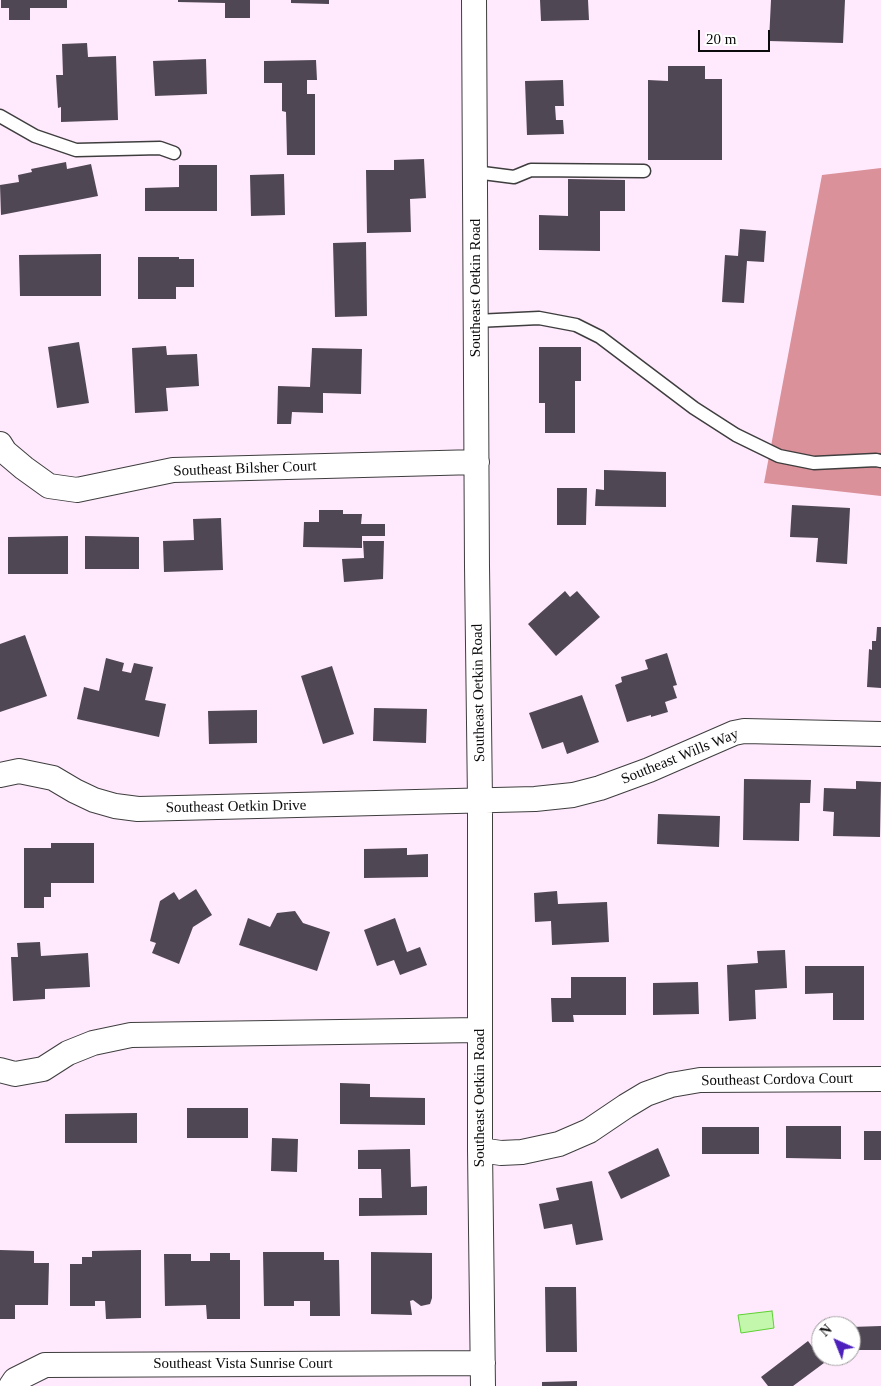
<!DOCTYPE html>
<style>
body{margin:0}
#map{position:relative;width:881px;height:1386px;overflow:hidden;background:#ffe9fc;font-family:"Times New Roman",serif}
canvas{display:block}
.north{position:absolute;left:811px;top:1316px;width:50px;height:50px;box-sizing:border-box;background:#fff;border:1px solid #9d9d9d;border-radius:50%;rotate:316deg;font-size:14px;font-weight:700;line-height:20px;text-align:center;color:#0b0b0b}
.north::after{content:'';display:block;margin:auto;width:18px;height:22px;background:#4d20be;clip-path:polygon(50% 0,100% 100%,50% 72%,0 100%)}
.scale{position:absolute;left:698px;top:30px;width:72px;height:22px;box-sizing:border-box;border:2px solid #0b0b0b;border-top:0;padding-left:6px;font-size:15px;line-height:18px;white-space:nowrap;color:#0b0b0b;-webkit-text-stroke:4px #fff;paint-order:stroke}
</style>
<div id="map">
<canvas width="881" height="1386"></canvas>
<div class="north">N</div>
<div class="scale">20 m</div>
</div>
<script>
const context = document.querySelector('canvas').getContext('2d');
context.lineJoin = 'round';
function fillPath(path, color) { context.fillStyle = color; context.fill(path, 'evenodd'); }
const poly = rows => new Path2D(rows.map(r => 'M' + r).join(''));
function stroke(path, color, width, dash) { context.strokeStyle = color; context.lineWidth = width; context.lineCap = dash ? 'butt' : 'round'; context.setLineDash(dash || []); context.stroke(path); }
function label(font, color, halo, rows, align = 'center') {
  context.font = font + ' "Times New Roman",serif'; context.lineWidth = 5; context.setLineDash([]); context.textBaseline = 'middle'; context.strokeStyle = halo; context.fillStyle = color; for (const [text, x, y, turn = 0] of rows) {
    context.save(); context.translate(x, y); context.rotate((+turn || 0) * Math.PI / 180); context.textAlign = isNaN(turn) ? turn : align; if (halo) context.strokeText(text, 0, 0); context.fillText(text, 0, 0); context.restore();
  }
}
fillPath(poly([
 [881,168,881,496,764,483,822,175]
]), '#db919a');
const water = poly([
 [772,1311,774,1328,741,1333,738,1315,772,1311]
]);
fillPath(water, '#c3f8ac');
stroke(water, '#5cd032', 1);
fillPath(poly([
 [1,0,67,0,67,8,30,8,30,20,9,20,9,8,1,8],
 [178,0,250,0,250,18,225,18,225,3,178,2],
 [291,0,329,0,329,4,291,3],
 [540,0,588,0,589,20,541,21],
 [771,0,845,0,843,43,769,41],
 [87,43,88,57,116,56,118,120,61,122,61,107,58,108,56,75,63,75,62,44],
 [206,59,207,94,155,96,153,61],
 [316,60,317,80,307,80,307,94,315,94,315,155,287,155,286,112,282,111,282,83,264,83,264,61],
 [668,66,705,66,705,79,722,79,722,160,648,160,648,80,668,81],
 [563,80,564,106,555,106,556,120,563,120,564,134,527,135,525,81],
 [424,159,426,198,410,199,411,232,367,233,366,170,394,170,394,160],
 [66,162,67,169,91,164,98,196,1,215,0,185,19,182,18,175,32,172,31,169],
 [179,165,217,165,217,211,145,211,145,188,179,187],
 [284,174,285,215,251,216,250,175],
 [568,179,625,180,625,211,600,211,600,251,539,250,539,215,568,216],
 [740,229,766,231,764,262,747,261,744,303,722,302,725,255,738,256],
 [366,242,367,316,335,317,333,243],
 [101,254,101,296,20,296,19,255],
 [138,257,179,257,179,259,194,259,194,287,176,287,176,299,138,299],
 [79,342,89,403,57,408,48,347],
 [166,346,167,355,197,354,199,386,166,388,168,411,135,413,132,348],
 [539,347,581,347,581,381,575,381,575,433,545,433,545,403,539,403],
 [312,348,362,349,361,394,323,393,323,413,292,412,291,424,277,424,278,386,310,387],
 [604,470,666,472,666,507,595,506,596,489,604,490],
 [557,488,587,488,586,525,557,525],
 [792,505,850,508,847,564,816,562,818,538,790,537],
 [319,510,343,510,343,514,362,514,361,524,385,524,385,536,362,536,362,548,303,547,304,522,319,522],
 [221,518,223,570,164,572,163,541,194,540,193,519],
 [68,536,68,574,8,574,8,537],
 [85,536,139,537,139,569,85,569],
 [363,541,384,541,383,579,344,582,342,559,364,558],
 [565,591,570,597,577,591,600,617,556,656,528,624],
 [877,627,881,627,881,688,867,687,869,649,872,650,872,641,876,641],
 [25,635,47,696,0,712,0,644],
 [667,653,677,685,673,686,677,698,665,702,668,712,651,717,651,715,627,722,615,685,622,682,621,677,648,669,645,660],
 [106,658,124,663,122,671,131,673,134,663,153,667,145,700,166,704,159,737,77,719,84,687,99,691],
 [332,666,354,734,323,744,301,676],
 [582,695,599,742,567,754,563,742,542,749,529,713],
 [374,708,427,709,426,743,373,741],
 [257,710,257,743,209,744,208,711],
 [744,779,811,780,810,803,800,803,799,841,743,840],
 [856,781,881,782,880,837,833,836,834,812,823,811,824,788,856,789],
 [658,814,720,816,719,847,657,844],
 [51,843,94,843,94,883,51,883,51,897,44,897,44,908,24,908,24,848,51,848],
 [407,848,407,855,428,854,428,877,364,878,364,849],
 [196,889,212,915,193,927,179,964,152,953,156,943,150,941,160,901,174,892,179,900],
 [557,891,558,904,607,902,609,942,552,945,551,921,535,922,534,893],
 [295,911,303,923,330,932,317,971,239,945,248,918,270,927,277,913],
 [395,918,407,952,420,947,427,965,400,975,394,960,377,966,364,930],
 [40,942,41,956,88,953,90,987,45,989,45,999,13,1001,11,957,18,957,17,943],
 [785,950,787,988,755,990,756,1019,729,1021,727,965,758,963,757,951],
 [805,966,864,966,864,1020,833,1020,833,993,805,994],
 [571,977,626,977,626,1015,573,1015,574,1022,552,1022,551,998,571,998],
 [698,982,699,1014,653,1015,653,983],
 [340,1083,370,1084,370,1097,425,1098,425,1125,340,1124],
 [187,1108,248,1108,248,1138,187,1138],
 [137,1113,137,1143,65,1143,65,1114],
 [786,1126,841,1126,841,1159,786,1158],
 [702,1127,759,1127,759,1154,702,1154],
 [864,1131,881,1131,881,1160,864,1160],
 [272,1138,298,1139,297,1172,271,1171],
 [658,1148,670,1176,621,1199,608,1172],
 [410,1149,411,1187,427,1186,427,1215,359,1216,359,1198,382,1198,381,1169,358,1169,358,1150],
 [592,1181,603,1240,576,1245,572,1224,544,1229,539,1204,559,1200,556,1188],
 [0,1250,34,1251,34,1263,49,1263,48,1305,15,1305,15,1319,0,1319],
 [141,1250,141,1318,106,1319,105,1301,95,1301,95,1306,70,1306,70,1264,82,1264,82,1257,92,1257,92,1251],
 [263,1252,324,1252,324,1260,339,1260,340,1316,310,1316,310,1301,294,1301,294,1306,264,1306],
 [371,1252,432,1253,432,1298,430,1304,421,1306,413,1300,410,1301,412,1315,371,1314],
 [210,1253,230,1253,230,1260,240,1260,240,1319,207,1319,206,1305,165,1306,164,1254,191,1254,191,1261,210,1261],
 [545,1287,576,1287,577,1352,546,1352],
 [881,1326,881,1350,851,1350,851,1327],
 [808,1341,824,1363,793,1386,768,1386,761,1377],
 [577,1381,577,1386,542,1386,542,1382]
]), '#504754');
const service = poly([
 [0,116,35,136,76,150,160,148,174,153],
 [475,172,514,177,531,170,644,171],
 [476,321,539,318,576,325,600,337,694,408,736,435,779,456,814,463,876,460,881,461]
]);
const minor = poly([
 [474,0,477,566,480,801,480,1150,483,1386],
 [0,444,5,452,24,468,49,486,77,490,173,470,477,462],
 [0,775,19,771,53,778,75,791,94,800,115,806,138,809,535,799,573,795,600,788,649,770,734,733,744,731,881,734],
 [0,1070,15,1074,43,1069,68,1053,93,1043,131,1035,479,1030],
 [480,1150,501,1153,522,1152,559,1144,589,1131,626,1106,646,1094,671,1085,700,1080,881,1079],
 [11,1386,15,1380,45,1365,483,1363]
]);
stroke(service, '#3e3e3e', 15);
stroke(minor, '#3e3e3e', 26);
stroke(service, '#fff', 12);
stroke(minor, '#fff', 24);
label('15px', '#0b0b0b', '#fff', [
 ["Southeast Oetkin Road",476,288,-90],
 ["Southeast Bilsher Court",245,469,-2],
 ["Southeast Oetkin Road",479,693,-91],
 ["Southeast Wills Way",680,757,-22],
 ["Southeast Oetkin Drive",236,807,-1],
 ["Southeast Cordova Court",777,1080,-1],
 ["Southeast Oetkin Road",480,1098,-90],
 ["Southeast Vista Sunrise Court",243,1364]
]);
</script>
